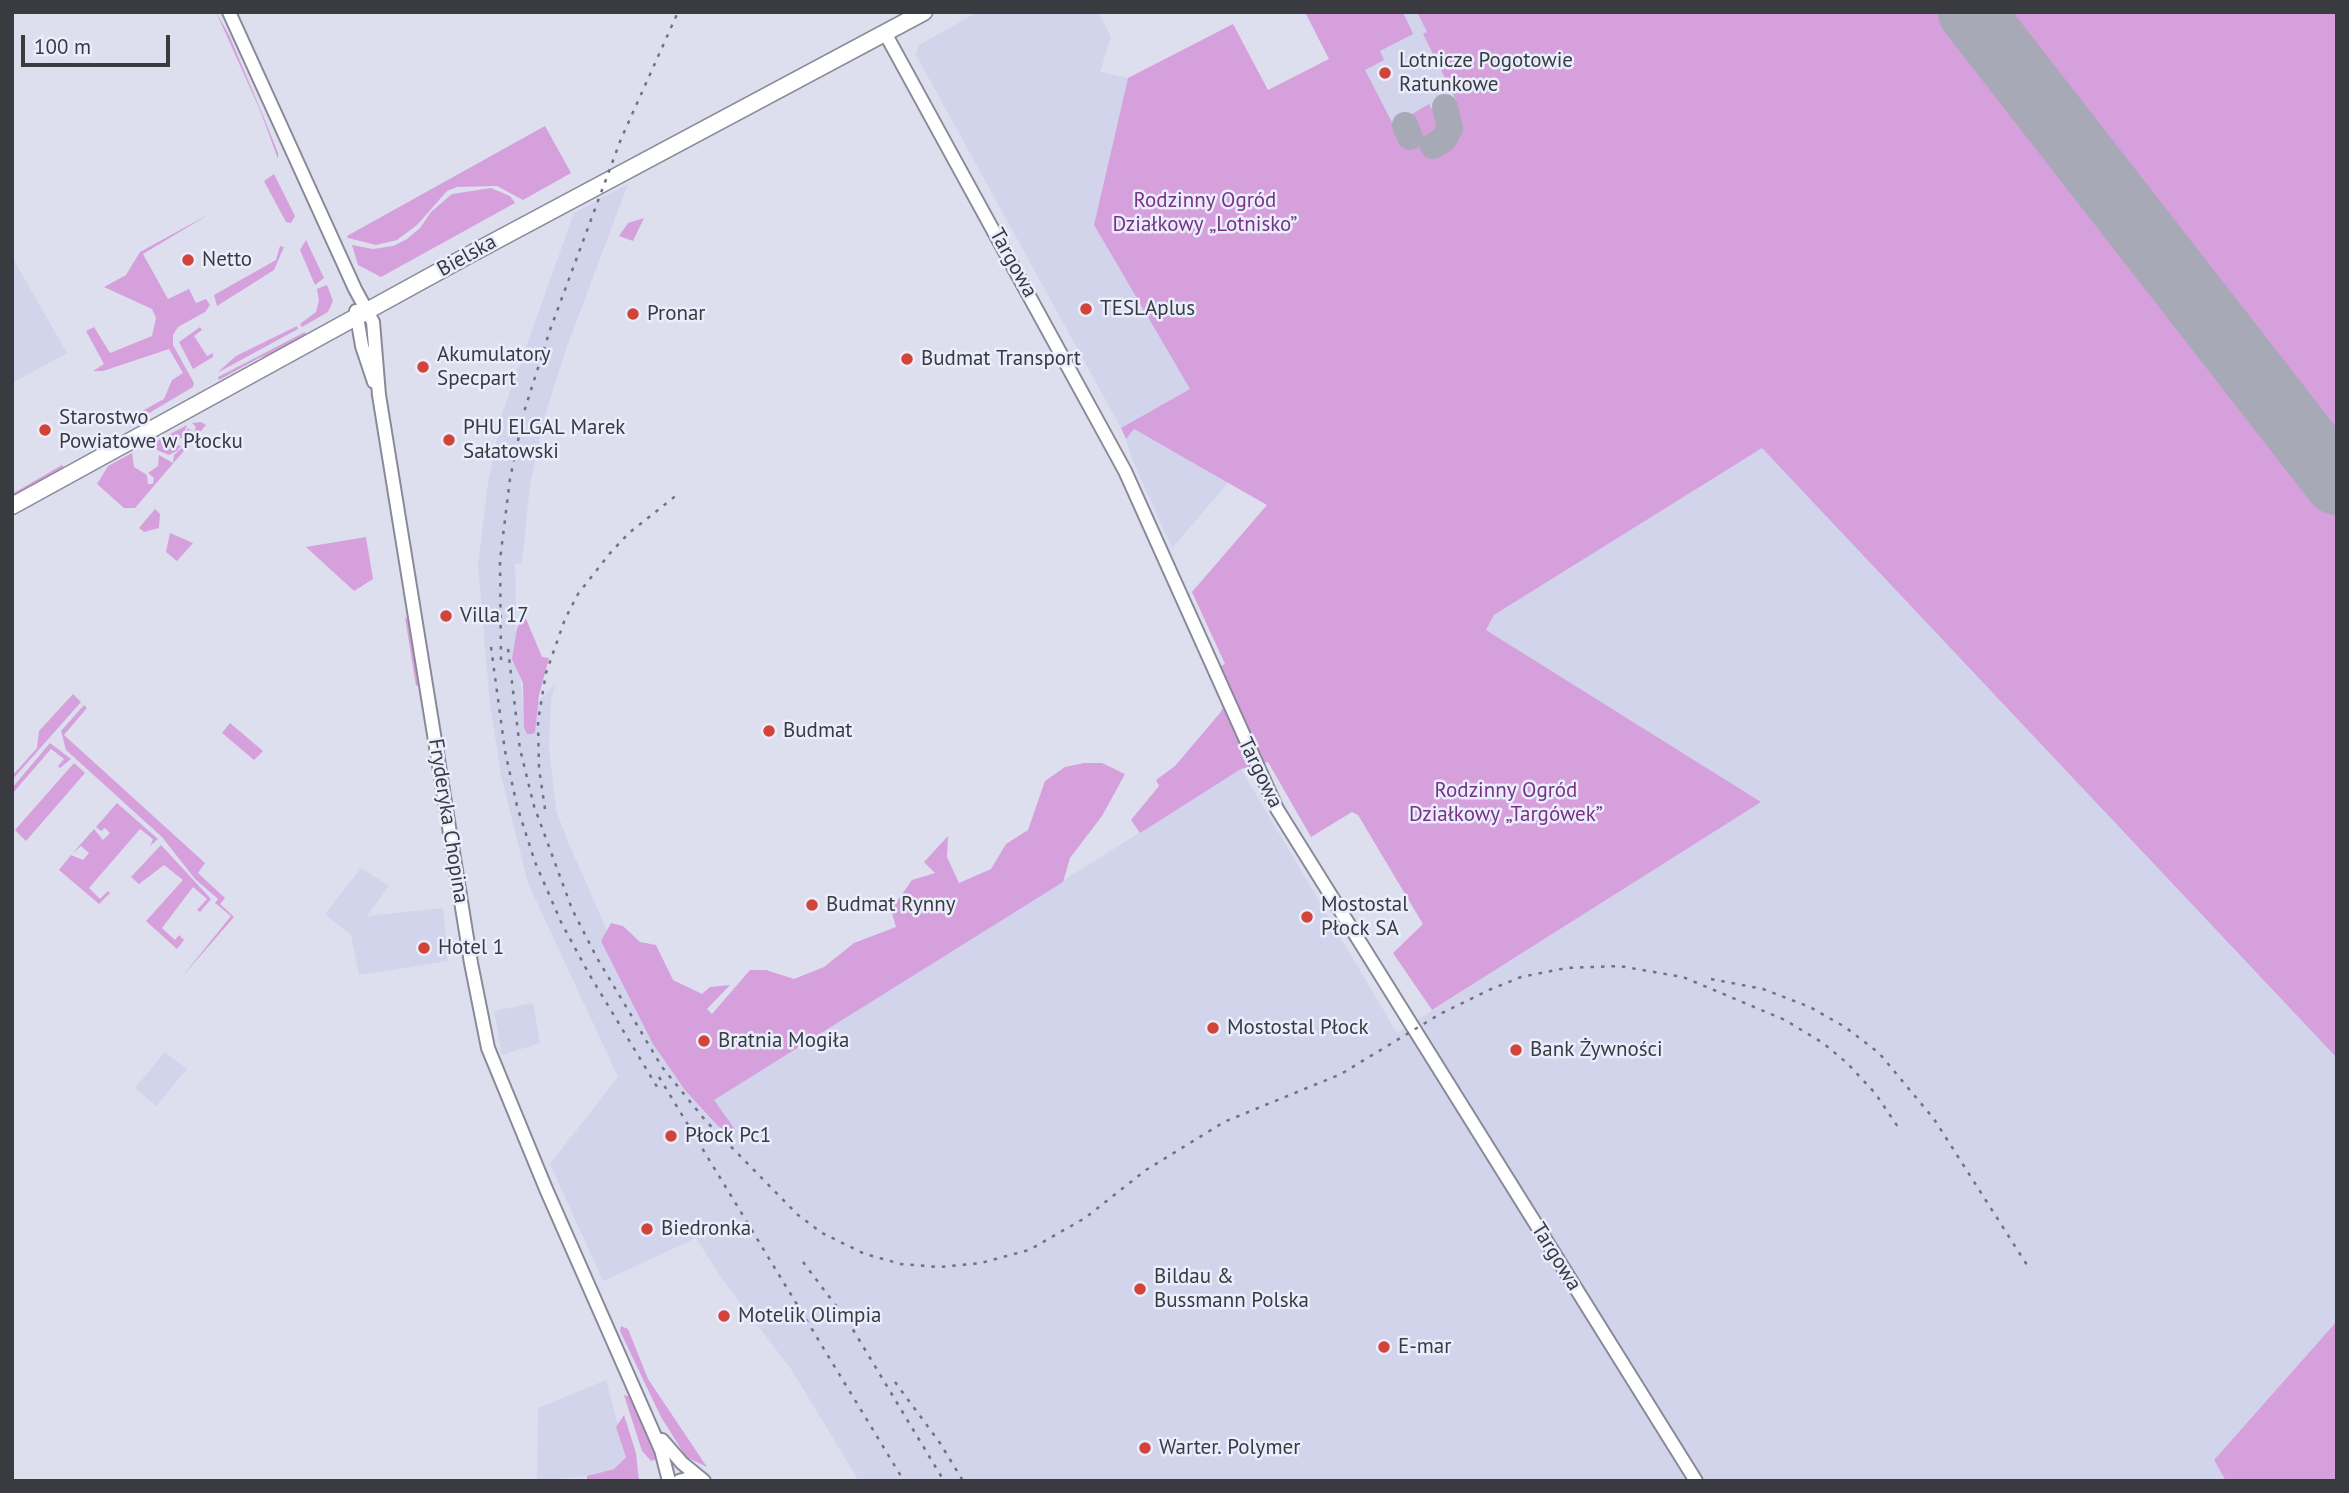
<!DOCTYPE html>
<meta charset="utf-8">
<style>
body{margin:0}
#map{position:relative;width:2349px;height:1493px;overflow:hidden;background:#dddfef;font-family:"PT Sans",sans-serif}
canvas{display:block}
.frame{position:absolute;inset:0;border:14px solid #3a3b41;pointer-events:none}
.scale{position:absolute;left:21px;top:35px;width:149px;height:32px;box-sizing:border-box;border:4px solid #3a3b41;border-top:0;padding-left:9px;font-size:21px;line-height:24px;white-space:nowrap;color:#3a3b41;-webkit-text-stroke:5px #eaedfc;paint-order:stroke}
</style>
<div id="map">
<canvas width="2349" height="1493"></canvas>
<div class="frame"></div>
<div class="scale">100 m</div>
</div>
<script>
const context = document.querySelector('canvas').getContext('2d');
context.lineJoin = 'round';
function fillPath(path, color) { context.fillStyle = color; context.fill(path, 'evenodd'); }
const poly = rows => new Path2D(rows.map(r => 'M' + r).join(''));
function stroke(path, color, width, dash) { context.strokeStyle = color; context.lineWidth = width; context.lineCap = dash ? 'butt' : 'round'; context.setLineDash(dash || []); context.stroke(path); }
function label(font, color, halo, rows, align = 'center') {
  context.font = font + ' "PT Sans",sans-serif'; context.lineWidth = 5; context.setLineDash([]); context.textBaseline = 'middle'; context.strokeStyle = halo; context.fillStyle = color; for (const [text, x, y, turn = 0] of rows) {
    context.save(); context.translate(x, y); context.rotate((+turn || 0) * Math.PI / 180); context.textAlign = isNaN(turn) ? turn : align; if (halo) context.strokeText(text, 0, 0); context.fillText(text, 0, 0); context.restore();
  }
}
fillPath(poly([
 [978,12,1098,12,1111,37,1100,72,1128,78,1094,225,1190,389,1121,428,916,55,919,45],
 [1305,12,2337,12,2337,1321,2214,1460,2227,1481,859,1481,791,1369,722,1279,696,1238,603,1281,550,1164,618,1077,528,883,502,780,490,705,478,565,488,483,503,411,574,213,628,184,565,352,543,422,530,485,522,563,515,564,516,632,524,717,556,683,551,699,549,748,556,810,568,842,641,1007,713,1100,1241,769,1397,1033,1760,802,1486,630,1494,615,1675,502,1665,484,1379,202,1315,66,1329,59],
 [12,257,67,353,12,383],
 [1133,429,1229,482,1172,548,1132,459,1126,439],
 [361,868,389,886,367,916,443,908,448,961,359,975,351,935,325,914],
 [533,1003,540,1043,502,1055,494,1011],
 [165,1052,187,1069,156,1106,135,1088],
 [606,1380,626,1456,614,1469,587,1476,537,1481,538,1408]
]), '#d1d4eb');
fillPath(poly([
 [216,12,229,35,262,113,278,153,278,159,260,110],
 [1305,12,1403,12,1413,34,1380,51,1384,60,1365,70,1396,130,1415,120,1412,114,1429,104,1434,113,1457,102,1423,34,1427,32,1417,12,2337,12,2337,1058,1762,448,1494,615,1486,630,1761,802,1432,1010,1393,953,1423,924,1358,815,1352,812,1311,837,1268,762,1241,769,1140,833,1131,820,1159,786,1156,780,1175,766,1220,713,1232,692,1221,666,1225,664,1192,592,1267,505,1134,429,1126,439,1121,428,1190,389,1094,225,1128,78,1233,24,1268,90,1329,59],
 [545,126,571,173,523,200,497,186,457,187,447,191,417,225,397,240,376,245,348,238,347,236],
 [274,174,295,216,291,223,286,222,264,181],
 [491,188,510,196,515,203,381,277,358,265,352,245,373,249,393,246,407,239,420,228,431,212,452,194],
 [211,213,143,254,168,299,189,289,196,303,206,299,210,305,205,312,178,327,173,335,173,345,194,383,193,387,134,422,131,417,164,399,172,380,183,373,169,349,103,371,93,371,104,364,86,331,94,327,110,353,152,336,156,318,152,309,104,287,126,275,140,252],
 [644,218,633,241,619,236,628,223],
 [306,240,324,278,315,285,300,250],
 [280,246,284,247,274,270,217,306,214,295,276,260],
 [327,285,333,301,328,312,302,327,300,324,316,312,319,300,317,289],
 [297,326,298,329,217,373,236,356],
 [200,327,202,330,194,336,207,356,213,353,213,357,193,369,179,342],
 [305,332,307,336,283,350,259,358,219,380,218,377],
 [201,422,206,425,135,508,124,508,97,484,108,466,132,453,134,467,147,475,148,484,153,484,154,478,148,473,158,466,159,455,173,463,174,455,183,447,187,428,194,432,196,427,192,423],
 [187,425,182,438,175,440,176,445,181,446,177,451,169,455,157,450,153,443],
 [62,465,65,469,19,494,12,494],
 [155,509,160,514,159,528,144,532,139,528],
 [170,533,193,543,177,561,166,552],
 [366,537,373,579,354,591,306,547],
 [524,614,542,657,549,658,539,695,535,732,532,734,527,734,524,728,523,683,512,659,517,628],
 [405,617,409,620,420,684,416,686],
 [73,694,81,702,12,780,12,776,37,748,39,731],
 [84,705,87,708,64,735,205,863,198,873,225,898,220,904,234,917,181,978,231,916,215,903,218,899,195,879,162,837,66,750,61,731],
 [230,723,263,751,254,760,222,733],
 [50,743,71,759,60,768,58,766,64,759,51,749,12,794,12,788],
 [74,763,85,773,26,841,15,830],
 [1084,763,1102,763,1125,774,1102,816,1070,858,1063,882,714,1100,736,1131,729,1133,718,1126,685,1090,653,1044,601,941,611,923,623,926,640,942,656,945,673,980,702,994,710,987,730,985,707,1009,712,1014,750,970,766,970,794,979,824,967,854,943,896,927,891,910,912,880,935,873,924,862,948,836,947,857,959,883,991,869,1006,844,1028,830,1045,781,1065,767],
 [117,803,158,839,150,846,153,839,140,829,89,888,100,899,108,891,110,893,99,904,59,870,71,855,83,860,89,853,81,846,72,854,94,829,103,840,110,833,105,828,101,831,96,827],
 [161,845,211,899,200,912,197,910,207,899,193,887,162,928,175,940,179,935,184,940,177,949,146,921,183,880,164,865,139,884,131,877],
 [2337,1321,2337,1481,2226,1481,2214,1460],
 [621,1326,628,1329,648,1379,707,1467,686,1457,661,1417,620,1331],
 [624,1395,631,1397,659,1458,651,1461,642,1451],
 [624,1415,636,1453,639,1481,587,1481,587,1476,614,1469,626,1457,616,1427]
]), '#d6a0dc');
stroke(poly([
 [1405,125,1410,137],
 [1433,146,1444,139,1450,128,1445,107]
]), '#a7a9b6', 26);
stroke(poly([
 [1971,12,2337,482]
]), '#a7a9b6', 66);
const minor = poly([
 [229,12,355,289,373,322,379,395,471,963,488,1048,546,1189,661,1450,669,1481],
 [885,33,1125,471,1277,809,1696,1481],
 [356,311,362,346,374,382],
 [662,1440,682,1463,704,1481],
 [679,1481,690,1478,696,1481]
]);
const major = poly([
 [12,506,467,256,924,12]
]);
stroke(minor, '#888a98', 16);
stroke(major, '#888a98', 19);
stroke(minor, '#fff', 12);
stroke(major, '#fff', 16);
stroke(poly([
 [491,647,505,751,517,806,535,862,561,922,589,974,659,1090],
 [508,649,520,749,534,806,572,909,597,958,662,1067,705,1120,798,1215,822,1233,865,1254,901,1264,939,1267,981,1263,1029,1250,1085,1218,1146,1170,1224,1122,1341,1074,1440,1014,1489,990,1521,977,1566,968,1619,966,1683,977,1785,1020,1823,1043,1847,1063,1875,1093,1900,1130],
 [501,660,500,560,510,479,524,412,550,330,621,139,678,12],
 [545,809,539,768,538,721,546,673,565,619,578,594,611,552,629,533,678,494],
 [1711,979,1763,989,1810,1007,1845,1027,1879,1053,1934,1119,2027,1265],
 [659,1077,904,1481],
 [803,1262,849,1323,944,1481],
 [895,1382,940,1443,963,1481]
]), '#71737c', 2.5, [3.5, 7]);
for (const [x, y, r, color] of [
 [1385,73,7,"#d24439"],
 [188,260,7,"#d24439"],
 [1086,309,7,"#d24439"],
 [633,314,7,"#d24439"],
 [907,359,7,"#d24439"],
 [423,367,7,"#d24439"],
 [45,430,7,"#d24439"],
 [449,440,7,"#d24439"],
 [446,616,7,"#d24439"],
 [769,731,7,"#d24439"],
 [812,905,7,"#d24439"],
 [1307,917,7,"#d24439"],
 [424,948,7,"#d24439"],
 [1213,1028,7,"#d24439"],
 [704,1041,7,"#d24439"],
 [1516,1050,7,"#d24439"],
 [671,1136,7,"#d24439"],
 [647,1229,7,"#d24439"],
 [1140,1289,7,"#d24439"],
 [724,1316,7,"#d24439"],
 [1384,1347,7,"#d24439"],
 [1145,1448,7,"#d24439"]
]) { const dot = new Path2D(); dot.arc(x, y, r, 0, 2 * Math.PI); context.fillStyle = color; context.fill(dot); stroke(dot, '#eaedfc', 2.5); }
label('21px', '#3a3b41', '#eaedfc', [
 ["Lotnicze Pogotowie",1399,61],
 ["Ratunkowe",1399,85],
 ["Netto",202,260],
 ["TESLAplus",1100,309],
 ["Pronar",647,314],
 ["Akumulatory",437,355],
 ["Specpart",437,379],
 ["Budmat Transport",921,359],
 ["Starostwo",59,418],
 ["Powiatowe w Płocku",59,442],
 ["PHU ELGAL Marek",463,428],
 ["Sałatowski",463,452],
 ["Villa 17",460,616],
 ["Budmat",783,731],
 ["Budmat Rynny",826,905],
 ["Mostostal",1321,905],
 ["Płock SA",1321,929],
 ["Hotel 1",438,948],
 ["Mostostal Płock",1227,1028],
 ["Bratnia Mogiła",718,1041],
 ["Bank Żywności",1530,1050],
 ["Płock Pc1",685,1136],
 ["Biedronka",661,1229],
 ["Bildau &",1154,1277],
 ["Bussmann Polska",1154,1301],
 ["Motelik Olimpia",738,1316],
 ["E-mar",1398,1347],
 ["Warter. Polymer",1159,1448]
], 'left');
label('21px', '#793283', '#eaedfc', [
 ["Rodzinny Ogród",1205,201],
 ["Działkowy „Lotnisko”",1205,225],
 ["Rodzinny Ogród",1506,791],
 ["Działkowy „Targówek”",1506,815]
]);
label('21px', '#3a3b41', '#eaedfc', [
 ["Bielska",467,256,-29],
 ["Targowa",1013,263,61],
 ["Targowa",1260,773,64],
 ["Fryderyka Chopina",448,821,81],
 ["Targowa",1556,1257,58]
]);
</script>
